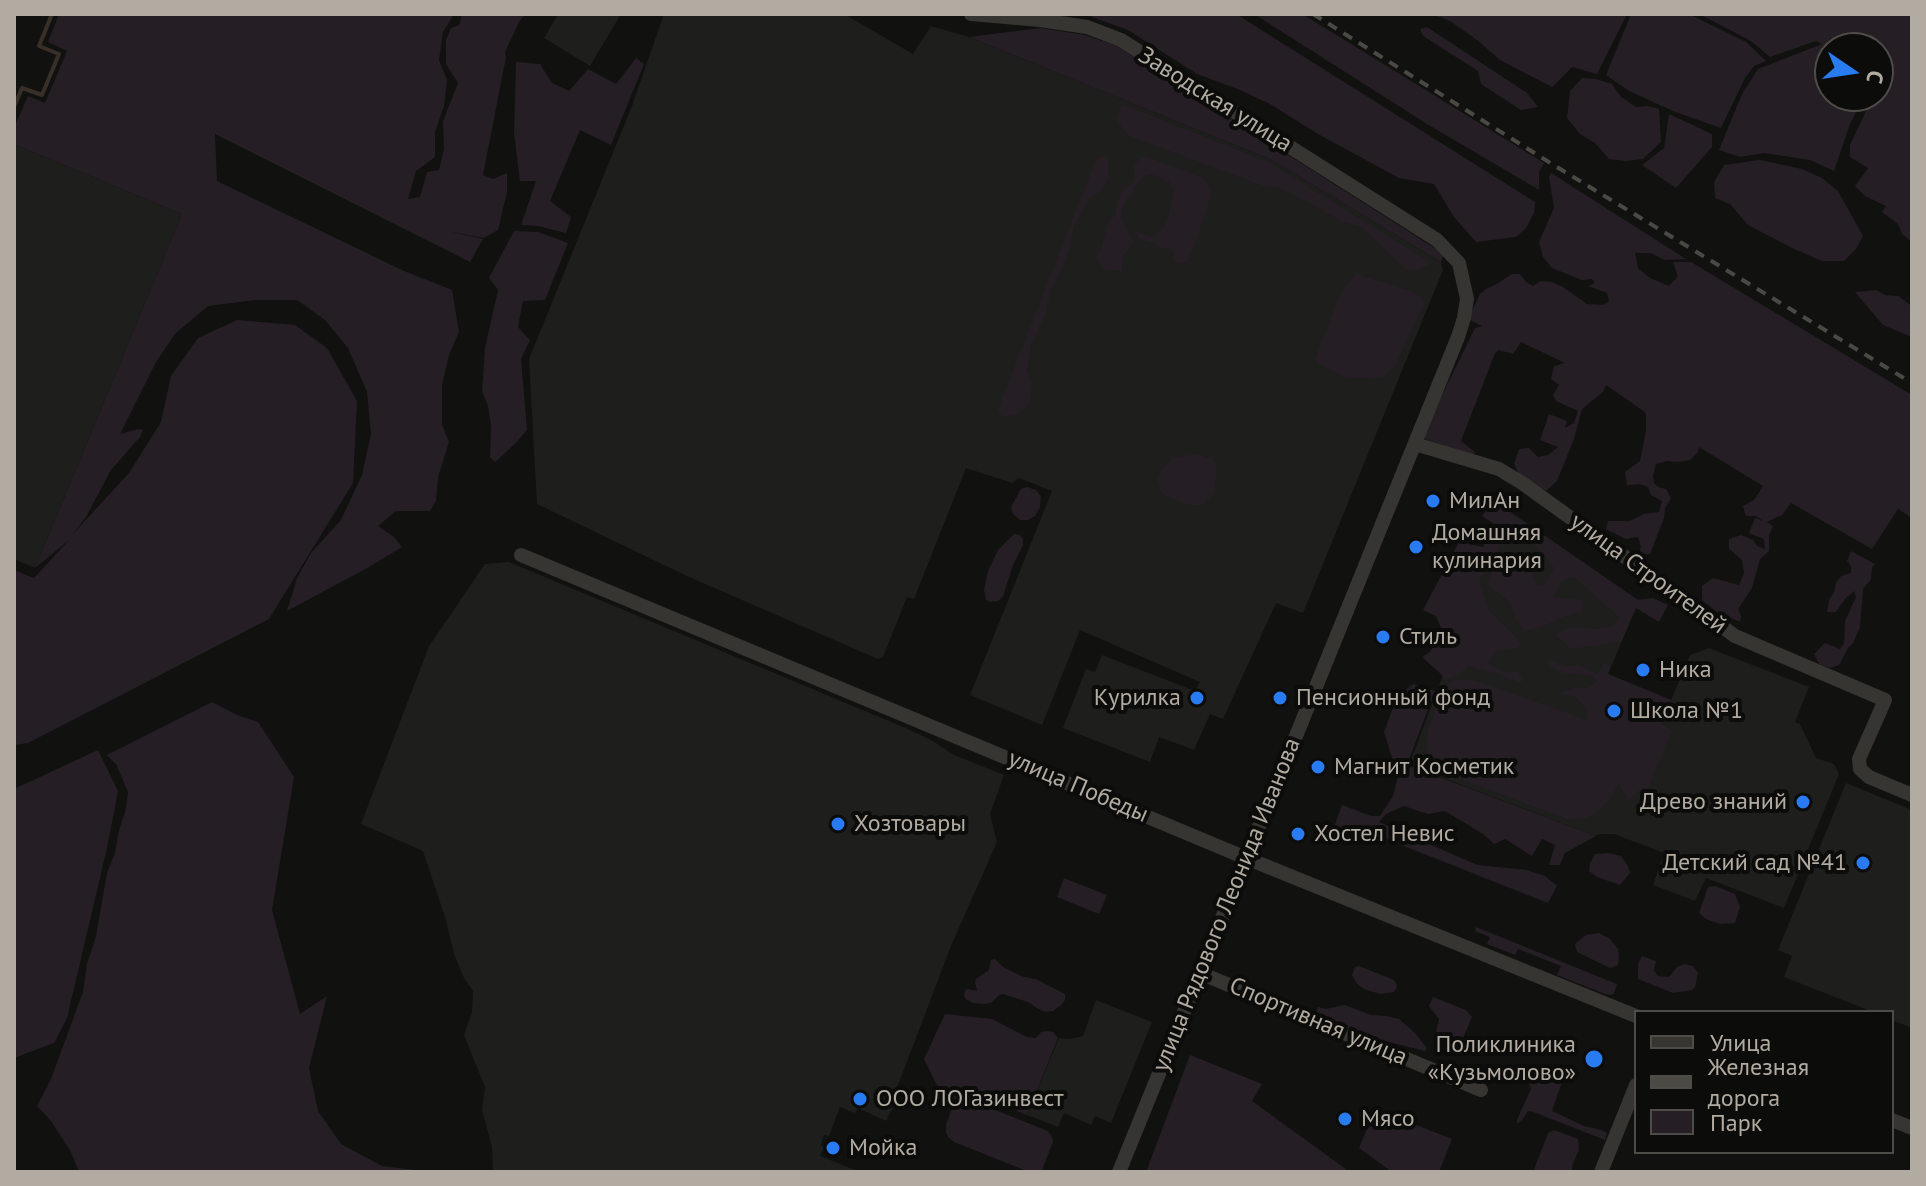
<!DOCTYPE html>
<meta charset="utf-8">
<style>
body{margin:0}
#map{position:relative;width:1926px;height:1186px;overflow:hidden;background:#111110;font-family:"PT Sans",sans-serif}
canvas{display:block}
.frame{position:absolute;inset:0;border:16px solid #b2aba1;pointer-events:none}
.legend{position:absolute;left:1634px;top:1010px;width:260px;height:144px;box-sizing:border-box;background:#0c0c0b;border:2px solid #4e4c47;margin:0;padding:10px 14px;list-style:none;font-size:24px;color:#b2aba1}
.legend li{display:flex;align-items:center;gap:16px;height:40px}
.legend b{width:40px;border:2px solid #4e4c47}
.north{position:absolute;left:1814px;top:32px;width:80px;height:80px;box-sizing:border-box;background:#0c0c0b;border:2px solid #4e4c47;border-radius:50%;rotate:103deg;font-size:22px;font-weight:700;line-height:32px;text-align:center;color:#b2aba1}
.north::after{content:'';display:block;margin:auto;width:28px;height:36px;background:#287bf1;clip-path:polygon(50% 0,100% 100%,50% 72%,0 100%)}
</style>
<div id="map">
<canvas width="1926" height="1186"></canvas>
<div class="frame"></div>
<ul class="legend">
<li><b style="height:10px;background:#363531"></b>Улица</li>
<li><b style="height:10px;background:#4b4944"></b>Железная дорога</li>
<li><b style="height:22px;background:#261e25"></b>Парк</li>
</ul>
<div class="north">С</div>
</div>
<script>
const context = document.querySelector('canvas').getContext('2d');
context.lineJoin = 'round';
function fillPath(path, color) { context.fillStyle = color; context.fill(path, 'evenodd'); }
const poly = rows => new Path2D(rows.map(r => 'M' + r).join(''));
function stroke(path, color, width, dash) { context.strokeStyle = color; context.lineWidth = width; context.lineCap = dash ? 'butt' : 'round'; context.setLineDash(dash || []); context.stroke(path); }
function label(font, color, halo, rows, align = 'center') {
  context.font = font + ' "PT Sans",sans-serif'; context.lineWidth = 8; context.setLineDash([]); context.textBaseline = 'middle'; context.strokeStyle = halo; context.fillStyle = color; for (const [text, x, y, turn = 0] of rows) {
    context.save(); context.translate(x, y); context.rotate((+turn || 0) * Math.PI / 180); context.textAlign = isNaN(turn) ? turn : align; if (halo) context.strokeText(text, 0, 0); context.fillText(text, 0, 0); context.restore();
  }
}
fillPath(poly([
 [558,14,621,14,590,66,544,38],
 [664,14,844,14,913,54,931,26,969,37,1270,159,1441,262,1443,270,1303,613,1276,603,1223,719,1210,714,1194,750,1159,737,1150,762,1063,728,1086,669,1095,672,1102,655,1195,691,1200,682,1080,630,1042,725,970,695,1052,491,1019,478,1012,483,966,468,914,599,907,597,883,657,878,659,689,577,537,504,529,359,632,106],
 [14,144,182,214,35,568,14,559],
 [1506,509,1639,601,1608,674,1671,700,1690,655,1709,648,1809,687,1795,722,1800,724,1816,758,1834,764,1839,774,1784,908,1706,878,1695,901,1653,885,1664,853,1614,834,1599,834,1596,836,1409,765],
 [509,562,908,729,931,740,954,755,1004,775,990,814,997,842,951,946,895,1093,899,1095,886,1121,858,1108,855,1113,840,1107,829,1136,824,1135,821,1145,824,1147,820,1156,860,1172,493,1172,492,1147,482,1110,485,1087,464,1035,472,1012,473,991,464,978,454,954,446,920,423,851,361,824,429,646,485,564],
 [1846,783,1912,810,1912,1028,1892,1020,1892,1012,1873,1012,1784,977,1792,956,1778,950],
 [1096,1000,1152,1022,1111,1123,1095,1116,1091,1125,1064,1113,1058,1127,1027,1115,1059,1038,1070,1039,1083,1036]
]), '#1e1e1c');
fillPath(poly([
 [59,14,454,14,443,32,439,60,447,80,444,106,435,132,435,157,416,171,408,199,420,197,427,172,439,170,444,149,443,121,458,83,446,64,446,40,451,28,459,25,462,14,525,14,519,22,505,52,506,57,483,175,493,179,507,173,507,192,498,230,484,238,448,231,483,239,470,262,215,134,217,181,404,271,452,290,459,332,449,355,442,385,442,425,449,442,438,477,436,501,430,511,396,511,378,526,394,537,402,547,369,567,287,611,297,578,311,553,341,520,362,475,371,434,367,392,348,348,325,320,297,300,254,300,208,306,175,334,156,362,120,434,139,429,143,430,140,437,111,470,86,517,71,536,129,473,161,422,171,376,198,338,237,320,295,325,327,348,357,401,353,483,269,619,28,743,14,745,14,570,34,578,69,540,35,568,182,214,14,144,14,128,28,96,45,103,67,51,48,42],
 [1091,14,1236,14,1535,202,1534,213,1526,228,1516,237,1476,242,1454,217,1434,184,1399,178,1318,134,1270,104,1240,90,1197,74,1128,30,1092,17],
 [1254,14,1302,14,1330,31,1544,163,1539,172,1539,190,1427,124],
 [1432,14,1627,14,1597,74,1572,67,1552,87,1500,60,1477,40,1450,21],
 [1631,14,1689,14,1746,42,1766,61,1754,66,1745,78,1721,128,1673,111,1629,91,1606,75],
 [1699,14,1912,14,1912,242,1902,234,1898,224,1882,212,1886,206,1865,196,1855,186,1868,168,1850,157,1850,145,1873,96,1878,96,1878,85,1884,73,1878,70,1878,48,1830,48,1830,96,1864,96,1850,124,1834,171,1810,160,1764,153,1740,157,1719,150,1742,94,1758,69,1822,44,1816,41,1770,57,1751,41],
 [1427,27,1527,93,1538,107,1521,110,1481,84,1478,71,1423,36,1420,29],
 [1041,28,1085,35,1117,46,1444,254,1441,262,1270,159,969,37],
 [636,58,644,64,611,145,580,130,550,201,571,217,566,233,538,226,521,225,536,181,520,181,514,133,516,62,540,64,552,83,569,91,588,69,616,84],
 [1582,78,1596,79,1612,84,1621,97,1636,107,1648,106,1659,109,1661,142,1643,159,1626,161,1609,159,1595,143,1580,134,1567,118,1570,91],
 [1122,104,1268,162,1432,263,1420,269,1407,270,1362,227,1341,221,1308,202,1277,187,1269,188,1132,137,1126,133,1116,119],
 [1669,114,1712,134,1712,147,1676,188,1642,165,1664,148],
 [1104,156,1108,159,1109,177,1100,192,1088,199,1074,226,1069,249,1062,269,1051,289,1046,312,1031,345,1027,370,1032,384,1031,398,1025,408,1015,415,1002,417,998,409,1092,170,1098,157],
 [1145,156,1203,178,1212,192,1193,250,1187,261,1178,264,1174,261,1174,253,1168,248,1161,248,1152,243,1144,241,1139,238,1134,230,1149,237,1157,235,1164,227,1169,213,1174,191,1169,182,1151,174,1144,176,1137,184,1132,194,1125,201,1122,210,1121,217,1134,242,1123,255,1122,271,1106,270,1098,261,1097,256,1101,249,1108,224,1115,215,1118,200,1123,189,1132,184,1135,175,1133,165],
 [1760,160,1802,169,1822,178,1838,191,1863,236,1856,249,1844,261,1822,261,1794,249,1748,225,1730,204,1715,198,1714,182,1724,165],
 [1551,173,1686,259,1664,260,1651,253,1635,253,1638,268,1650,278,1669,286,1678,276,1673,262,1691,262,1912,395,1912,518,1898,509,1872,549,1791,503,1782,515,1767,522,1773,526,1769,536,1769,551,1760,559,1752,588,1738,609,1741,616,1740,622,1717,612,1702,600,1702,586,1713,578,1739,585,1744,573,1742,560,1729,549,1729,539,1741,535,1753,540,1757,546,1765,549,1764,539,1749,533,1755,518,1763,521,1756,516,1746,516,1743,506,1754,500,1763,486,1699,447,1697,453,1690,460,1678,462,1667,461,1656,464,1653,476,1654,483,1658,487,1666,489,1671,498,1665,508,1664,518,1650,554,1639,554,1641,547,1638,537,1626,539,1606,529,1608,521,1630,521,1644,514,1659,512,1662,501,1651,495,1648,487,1640,484,1627,485,1625,472,1640,461,1646,431,1646,415,1645,412,1606,385,1603,392,1582,409,1574,439,1557,481,1546,491,1538,487,1520,476,1514,464,1519,449,1529,448,1538,457,1548,455,1558,447,1540,440,1549,414,1567,421,1565,428,1574,423,1578,411,1556,401,1553,395,1559,385,1551,379,1554,366,1565,363,1521,342,1513,354,1499,350,1495,353,1461,441,1475,452,1474,456,1425,439,1423,434,1475,328,1482,326,1470,320,1470,315,1480,294,1486,289,1495,285,1512,274,1520,274,1526,282,1533,286,1540,281,1552,282,1563,287,1587,304,1603,305,1609,301,1607,293,1588,286,1595,283,1592,279,1582,280,1552,268,1543,257,1539,242,1554,208,1549,177],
 [514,231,538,232,568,243,545,300,523,301,518,327,530,340,521,359,527,430,516,443,495,462,490,457,491,425,488,406,482,391,485,348,498,290,489,278],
 [1356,274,1408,290,1419,296,1424,303,1396,364,1384,377,1373,379,1361,377,1348,379,1322,366,1315,359,1342,290],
 [1876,290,1885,295,1898,296,1912,306,1912,337,1883,325,1855,292],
 [1194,454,1213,459,1217,465,1214,493,1203,505,1191,505,1172,499,1161,493,1158,479,1162,470,1173,458],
 [1027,487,1036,490,1041,496,1040,507,1035,516,1028,520,1020,520,1013,514,1011,507,1021,489],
 [1491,504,1506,509,1638,600,1653,598,1668,605,1659,622,1636,608,1621,642,1571,649,1555,634,1571,627,1597,629,1613,626,1619,617,1575,577,1561,581,1553,598,1572,598,1584,601,1582,611,1560,618,1547,625,1525,631,1514,616,1509,601,1493,590,1488,583,1493,568,1509,559,1532,556,1533,575,1537,586,1545,584,1554,568,1543,552,1523,536,1503,537,1498,551,1490,560,1479,582,1489,611,1517,638,1522,647,1497,651,1488,662,1501,671,1517,672,1524,678,1520,683,1498,674,1469,666,1456,676,1444,680,1441,674,1422,657,1430,652,1443,633,1436,616,1423,610,1459,542,1483,547,1494,524,1482,516],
 [1014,534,1020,535,1023,539,1023,545,1013,565,1003,596,998,601,990,602,986,600,984,590,988,571,998,550],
 [1851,551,1875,564,1872,567,1871,579,1863,589,1860,627,1853,643,1848,648,1839,665,1830,668,1819,664,1814,654,1825,643,1840,649,1844,643,1845,621,1856,597,1854,591,1845,599,1836,612,1827,612,1829,600,1834,592,1836,583,1841,576,1851,573,1851,566,1847,561],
 [1547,658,1566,666,1579,665,1598,674,1604,663,1610,667,1608,674,1671,700,1661,724,1672,730,1646,793,1638,791,1628,800,1619,783,1610,799,1596,813,1586,818,1570,820,1445,773,1430,765,1426,756,1427,733,1443,691,1448,684,1457,680,1466,679,1477,681,1587,720,1587,709,1577,698,1560,693,1577,687,1588,688,1598,681,1593,676,1563,673,1551,667],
 [1413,684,1435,691,1407,765,1596,836,1565,853,1560,865,1549,865,1555,845,1542,839,1532,856,1505,839,1494,844,1483,834,1445,811,1428,814,1404,806,1386,814,1379,822,1477,865,1527,870,1545,876,1557,886,1548,903,1361,829,1348,830,1341,843,1330,838,1342,805,1371,816,1380,816,1393,796,1398,777,1384,732,1397,697],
 [212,702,237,715,258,722,294,777,272,910,300,1014,327,996,309,1068,318,1111,341,1144,382,1166,432,1172,79,1172,71,1152,51,1121,37,1106,51,1079,83,992,87,964,96,936,107,873,115,853,119,830,126,809,128,792,116,764,107,755],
 [98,750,118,791,107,848,67,1018,54,1043,14,1058,14,789],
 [1608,853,1621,856,1628,866,1630,873,1620,885,1597,877,1589,871,1590,863,1595,854],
 [1064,878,1107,895,1099,914,1057,897],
 [1715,886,1735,894,1740,907,1735,923,1720,924,1706,919,1699,913,1708,887],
 [1476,927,1617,984,1614,993,1612,995,1605,994,1557,975,1561,966,1518,949,1515,955,1487,944,1490,937,1475,931],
 [1599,933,1610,939,1618,949,1619,955,1618,965,1610,968,1577,952,1575,945,1577,942,1586,935],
 [1642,956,1656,961,1654,970,1658,976,1669,977,1677,967,1684,964,1693,966,1698,973,1695,987,1692,990,1673,993,1638,979,1638,964],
 [995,959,1003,967,1021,976,1038,980,1065,994,1065,1000,1061,1005,1053,1011,1046,1012,1037,1008,1028,1002,1003,994,999,995,992,1002,986,1004,973,1003,966,999,964,996,965,991,967,989,977,991,975,982,976,979,989,970,991,960],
 [1359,966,1394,980,1397,986,1396,989,1394,992,1380,994,1364,989,1357,984,1352,975,1355,967],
 [1433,997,1466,1010,1472,1017,1460,1045,1452,1051,1437,1046,1434,1041,1439,1019,1429,1006],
 [1345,1005,1371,1015,1386,1016,1399,1019,1414,1032,1427,1048,1425,1051,1369,1037,1315,1013,1318,1007,1326,1009],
 [945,1014,992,1019,1027,1037,1036,1038,1041,1032,1046,1031,1053,1032,1058,1038,1027,1115,978,1095,970,1095,945,1102,924,1059],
 [1190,1055,1262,1084,1252,1101,1350,1172,1146,1172],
 [1535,1066,1559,1075,1563,1079,1552,1111,1584,1126,1602,1130,1607,1133,1605,1140,1531,1111,1528,1111,1522,1120,1518,1123,1516,1122,1531,1089,1528,1079,1533,1068],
 [964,1100,970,1100,1048,1131,1052,1137,1053,1142,1042,1170,1029,1172,954,1142,948,1137,946,1132,946,1125,951,1111,958,1101],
 [1375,1109,1452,1139,1439,1172,1392,1172,1359,1148],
 [1554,1130,1578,1139,1579,1150,1572,1166,1572,1172,1533,1172,1548,1133]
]), '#261e25');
stroke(poly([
 [14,107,22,88,42,95,59,54,39,46,52,14]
]), '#392f29', 4);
stroke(poly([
 [971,14,1040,20,1087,27,1121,40,1437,240,1459,263,1467,299,1464,318,1458,337,1119,1172],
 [1415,444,1499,469,1522,483,1735,636,1885,700],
 [521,555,1246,858,1636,1016],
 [1885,700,1859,759,1860,769,1869,777,1912,795],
 [1200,973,1481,1090],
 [1892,1120,1912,1128],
 [1601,1172,1636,1085]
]), '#363531', 14);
stroke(poly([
 [1313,14,1552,164,1912,383]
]), '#4b4944', 4, [10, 8]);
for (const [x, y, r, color] of [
 [1433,501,8,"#287bf1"],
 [1416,547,8,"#287bf1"],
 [1383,637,8,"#287bf1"],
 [1643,670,8,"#287bf1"],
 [1197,698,8,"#287bf1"],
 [1280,698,8,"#287bf1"],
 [1614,711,8,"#287bf1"],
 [1318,767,8,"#287bf1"],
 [1803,802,8,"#287bf1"],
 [838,824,8,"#287bf1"],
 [1298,834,8,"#287bf1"],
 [1863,863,8,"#287bf1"],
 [1594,1059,10,"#287bf1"],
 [860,1099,8,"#287bf1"],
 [1345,1119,8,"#287bf1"],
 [833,1148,8,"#287bf1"]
]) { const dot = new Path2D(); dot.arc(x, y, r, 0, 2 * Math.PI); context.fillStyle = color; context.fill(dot); stroke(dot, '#0c0c0b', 3); }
label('24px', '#b2aba1', '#0c0c0b', [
 ["Заводская улица",1215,100,32],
 ["улица Строителей",1648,574,36],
 ["улица Победы",1078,787,23],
 ["улица Рядового Леонида Иванова",1227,905,-68],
 ["Спортивная улица",1318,1022,23]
]);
label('24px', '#b2aba1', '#0c0c0b', [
 ["МилАн",1449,501],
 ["Домашняя",1432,533],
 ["кулинария",1432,561],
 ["Стиль",1399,637],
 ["Ника",1659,670],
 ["Курилка",1181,698,"right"],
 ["Пенсионный фонд",1296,698],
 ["Школа №1",1630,711],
 ["Магнит Косметик",1334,767],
 ["Древо знаний",1787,802,"right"],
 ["Хозтовары",854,824],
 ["Хостел Невис",1314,834],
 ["Детский сад №41",1847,863,"right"],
 ["Поликлиника",1576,1045,"right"],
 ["«Кузьмолово»",1576,1073,"right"],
 ["ООО ЛОГазинвест",876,1099],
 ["Мясо",1361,1119],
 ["Мойка",849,1148]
], 'left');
</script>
